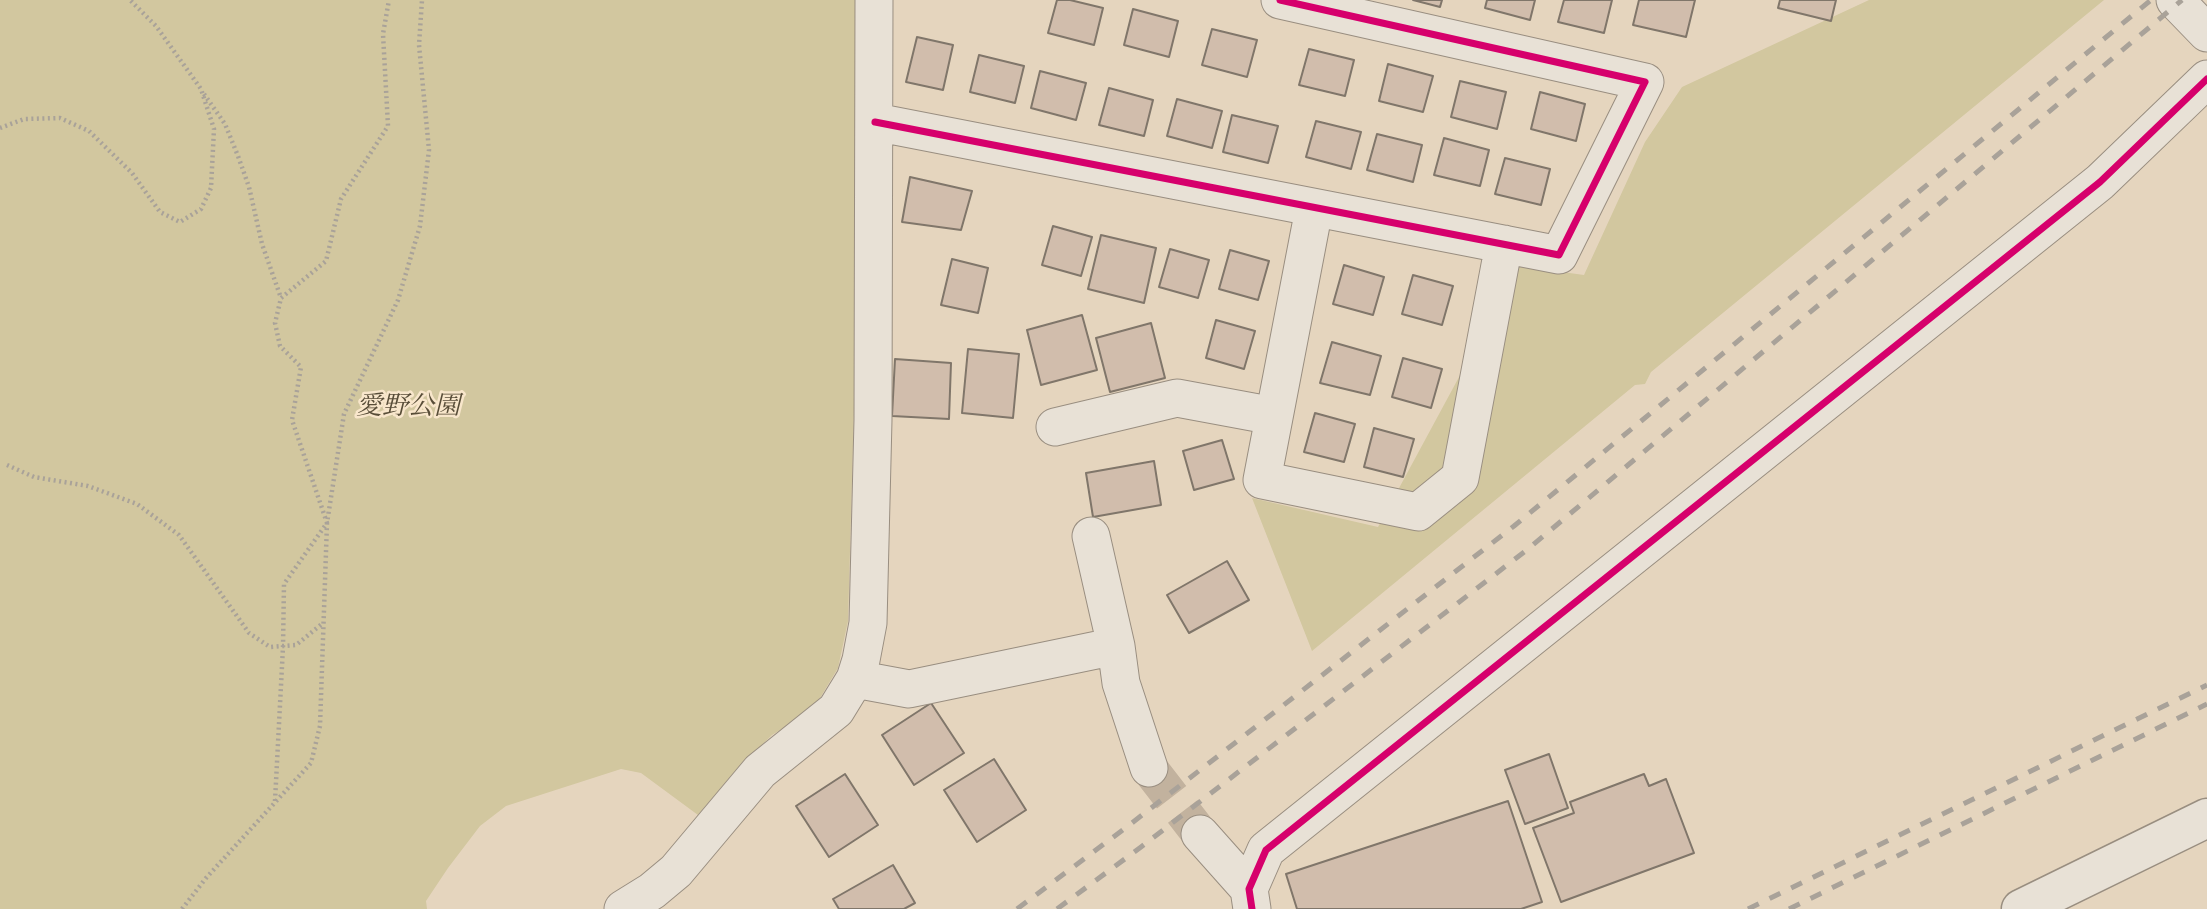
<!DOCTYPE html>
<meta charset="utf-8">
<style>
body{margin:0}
canvas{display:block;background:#e5d5be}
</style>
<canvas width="2207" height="909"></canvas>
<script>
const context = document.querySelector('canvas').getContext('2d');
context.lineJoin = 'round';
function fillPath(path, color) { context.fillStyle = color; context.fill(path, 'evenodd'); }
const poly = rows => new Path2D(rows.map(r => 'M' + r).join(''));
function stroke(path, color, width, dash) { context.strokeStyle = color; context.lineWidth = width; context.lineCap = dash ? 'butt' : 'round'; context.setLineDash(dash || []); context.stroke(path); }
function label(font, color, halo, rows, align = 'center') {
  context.font = font + ' "Old Standard TT","Noto Serif JP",serif'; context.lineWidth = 5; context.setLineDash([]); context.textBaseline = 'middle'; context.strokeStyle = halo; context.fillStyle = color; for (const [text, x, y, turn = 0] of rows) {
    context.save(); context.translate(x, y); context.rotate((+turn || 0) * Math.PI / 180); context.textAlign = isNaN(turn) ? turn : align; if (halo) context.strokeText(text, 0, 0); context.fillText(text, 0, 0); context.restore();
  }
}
fillPath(poly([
 [0,0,856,0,856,340,848,621,838,668,820,698,798,719,772,735,735,771,698,815,641,773,621,769,506,806,480,826,448,868,426,901,427,909,0,909],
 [1869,0,2104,0,1651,372,1645,384,1635,385,1312,651,1252,498,1378,527,1519,266,1584,275,1645,142,1682,87]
]), '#d2c79f');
const building = poly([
 [1057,0,1070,0,1103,8,1094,45,1048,33,1057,0],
 [1413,0,1442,0,1440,7,1413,0],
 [1487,0,1535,0,1530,20,1485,8,1487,0],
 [1564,0,1612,0,1604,33,1558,22,1564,0],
 [1639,0,1695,0,1686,37,1633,25,1639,0],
 [1780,0,1836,0,1831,21,1778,8,1780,0],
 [1133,9,1178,21,1169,57,1124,45,1133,9],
 [1212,29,1257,40,1247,77,1202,65,1212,29],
 [917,37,953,45,943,90,906,82,917,37],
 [1309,49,1354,60,1345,96,1299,85,1309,49],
 [979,55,1024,66,1015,103,970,92,979,55],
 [1388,64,1433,76,1423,112,1379,101,1388,64],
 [1040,71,1086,83,1076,120,1031,108,1040,71],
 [1460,81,1506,92,1497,129,1451,117,1460,81],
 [1109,88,1153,100,1144,136,1099,125,1109,88],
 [1540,92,1585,104,1576,141,1531,129,1540,92],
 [1177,99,1222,111,1212,148,1167,136,1177,99],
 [1232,115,1278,126,1268,163,1223,152,1232,115],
 [1316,121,1361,132,1351,169,1306,157,1316,121],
 [1377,134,1422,145,1413,182,1367,170,1377,134],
 [1444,138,1489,150,1480,186,1434,175,1444,138],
 [1505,158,1550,169,1541,205,1495,194,1505,158],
 [910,177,972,191,961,230,902,222,910,177],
 [1053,226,1092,237,1081,276,1042,265,1053,226],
 [1101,235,1156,248,1144,303,1088,289,1101,235],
 [1170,249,1209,260,1198,298,1159,287,1170,249],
 [1230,250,1269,261,1258,300,1219,289,1230,250],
 [952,259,988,268,978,313,941,305,952,259],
 [1344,265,1384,277,1373,315,1333,304,1344,265],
 [1413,275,1453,286,1442,325,1402,314,1413,275],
 [1082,315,1097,370,1041,385,1027,330,1082,315],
 [1216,320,1255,331,1244,369,1206,358,1216,320],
 [1151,323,1165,378,1110,392,1096,338,1151,323],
 [1332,342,1381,356,1370,395,1320,383,1332,342],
 [968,349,1019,354,1013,418,962,413,968,349],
 [1403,358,1442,369,1431,408,1392,397,1403,358],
 [895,359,951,363,949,419,892,416,895,359],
 [1315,413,1355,424,1344,462,1304,452,1315,413],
 [1374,428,1414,439,1403,477,1364,467,1374,428],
 [1222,440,1234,479,1194,490,1183,451,1222,440],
 [1154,461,1161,505,1093,517,1086,473,1154,461],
 [1227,561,1249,600,1189,633,1167,595,1227,561],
 [931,703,964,753,914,785,882,735,931,703],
 [1549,754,1568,808,1525,824,1505,770,1549,754],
 [994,759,1026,810,977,842,944,790,994,759],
 [845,774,878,825,829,857,796,806,845,774],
 [1644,774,1649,786,1666,779,1694,853,1561,902,1533,828,1574,813,1570,802,1644,774],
 [1508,801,1542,902,1521,909,1297,909,1286,874,1508,801],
 [893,865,915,903,904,909,839,909,833,899,893,865]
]);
fillPath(building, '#d1bdac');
stroke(building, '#80766a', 2);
stroke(poly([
 [1149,768,1200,834]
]), '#c2b29e', 37, [37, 18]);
const minor = poly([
 [2175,0,2207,33],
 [875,122,1559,255,1645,82,1280,0],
 [1314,209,1262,480,1418,512,1460,478,1504,244],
 [1055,427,1177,398,1274,416],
 [1091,536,1116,646,1121,683,1149,768],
 [855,679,909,689,1116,646],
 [1200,834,1249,889],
 [623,909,652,891,676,871,760,771,836,710,855,679,861,660,868,623,873,420,874,0],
 [1252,909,1249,889,1266,850,2100,182,2207,79]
]);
const tertiary = poly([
 [2021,909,2207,818]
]);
stroke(minor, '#998e80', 39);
stroke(tertiary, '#998e80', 41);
stroke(poly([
 [204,94,225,124,238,156,249,187,262,244,281,298],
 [0,128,24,119,60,118,89,131,132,173,160,212,180,222,201,209,211,188,214,129,201,89,156,26,130,0],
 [7,465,34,477,88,486,137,504,179,535,249,633,270,647,296,645,323,623],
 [275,801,283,647,284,584,327,523,292,420,301,367,280,346,275,323,281,298,326,261,341,199,388,126,383,34,389,0],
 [182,909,206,878,311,763,320,726,327,523,344,414,398,300,420,226,429,150,419,45,422,0]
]), '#a9a299', 4.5, [2, 3.5]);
stroke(minor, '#e8e1d6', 37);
stroke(tertiary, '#e8e1d6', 38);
stroke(poly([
 [1017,909,1128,826,1514,526,2151,0],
 [1057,909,1141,847,1528,549,2182,0],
 [1748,909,2207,685],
 [1789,909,2207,704]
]), '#a9a299', 5, [12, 12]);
stroke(poly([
 [875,122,1559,255,1645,82,1280,0],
 [1252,909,1249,889,1266,850,2100,182,2207,79]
]), '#d6006c', 7);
label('italic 26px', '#584d38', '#f8e6cb', [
 ["愛野公園",408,407]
]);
</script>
